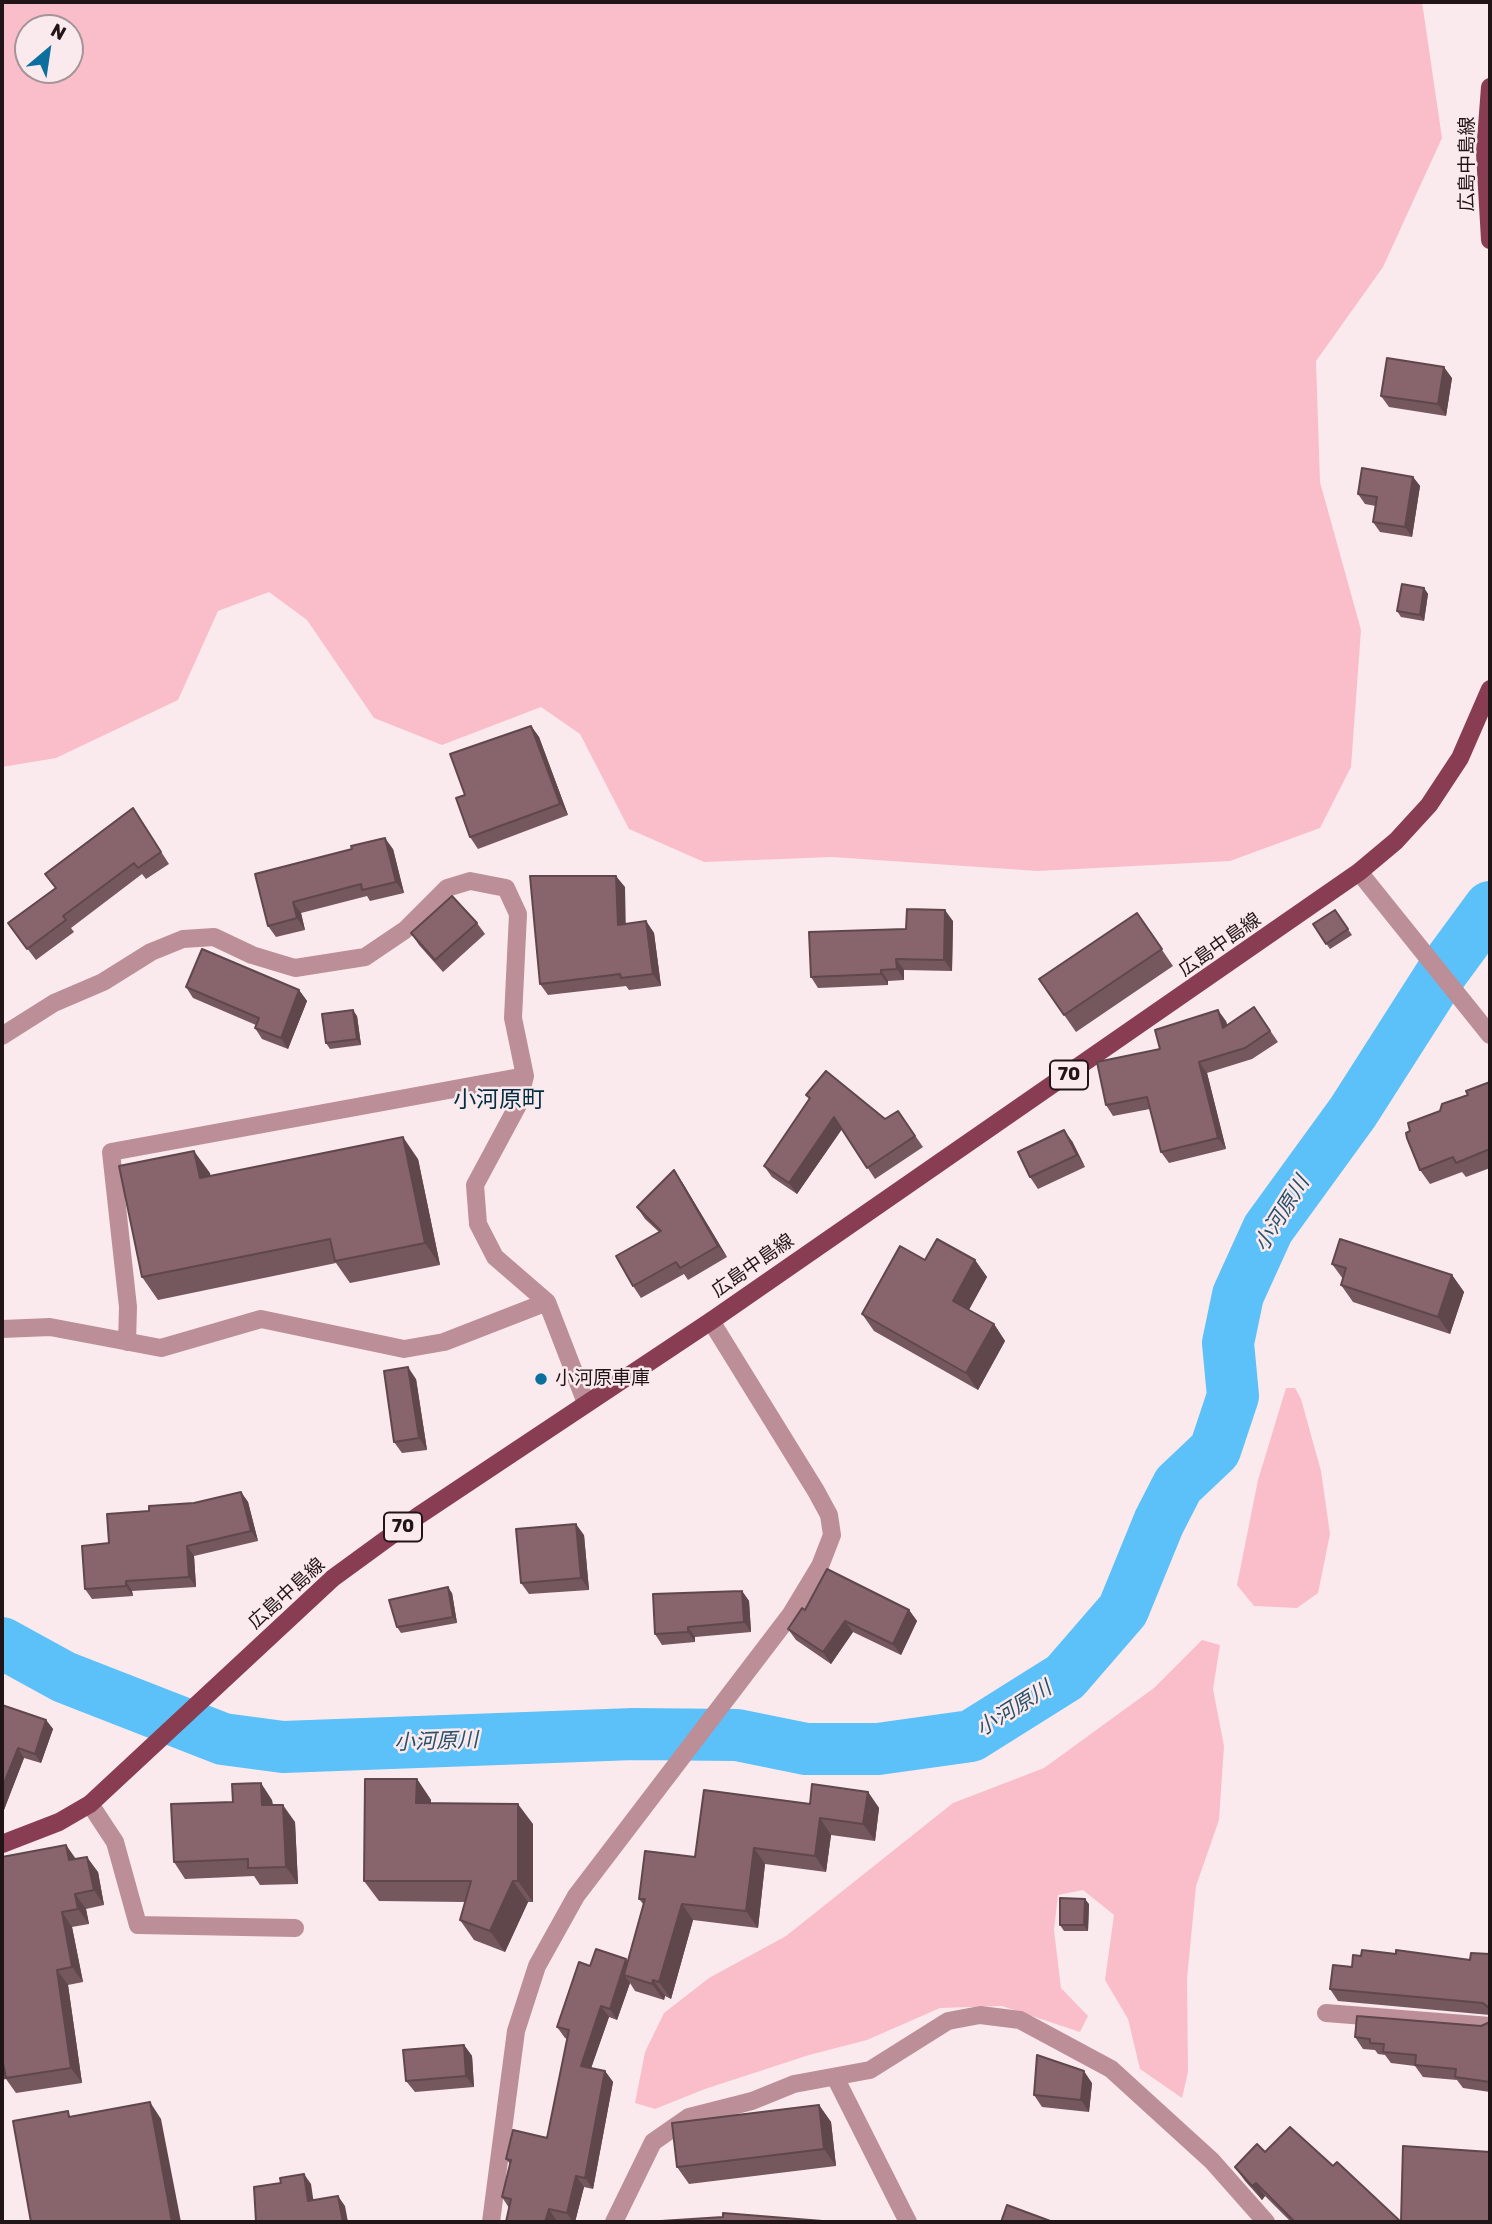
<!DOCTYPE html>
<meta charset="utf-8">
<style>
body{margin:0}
#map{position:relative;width:1492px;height:2224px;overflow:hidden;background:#faeaed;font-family:Rubik,sans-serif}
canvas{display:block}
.frame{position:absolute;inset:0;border:4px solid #221518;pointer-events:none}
.north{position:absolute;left:14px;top:14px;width:70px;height:70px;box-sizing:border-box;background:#faeaed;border:2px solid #a49598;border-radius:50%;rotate:29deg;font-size:19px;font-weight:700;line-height:28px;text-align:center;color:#221518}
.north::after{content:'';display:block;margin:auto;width:24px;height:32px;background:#0c6f9d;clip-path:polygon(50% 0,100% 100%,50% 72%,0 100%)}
</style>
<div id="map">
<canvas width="1492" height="2224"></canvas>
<div class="frame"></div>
<div class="north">N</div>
</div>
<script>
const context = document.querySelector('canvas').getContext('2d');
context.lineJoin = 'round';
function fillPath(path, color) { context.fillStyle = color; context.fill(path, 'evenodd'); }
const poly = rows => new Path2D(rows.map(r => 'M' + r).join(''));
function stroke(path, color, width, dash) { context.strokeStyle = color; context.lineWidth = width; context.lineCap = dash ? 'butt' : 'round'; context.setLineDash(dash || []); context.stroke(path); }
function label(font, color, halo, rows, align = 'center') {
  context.font = font + ' Rubik,"Noto Sans JP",sans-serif'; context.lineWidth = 5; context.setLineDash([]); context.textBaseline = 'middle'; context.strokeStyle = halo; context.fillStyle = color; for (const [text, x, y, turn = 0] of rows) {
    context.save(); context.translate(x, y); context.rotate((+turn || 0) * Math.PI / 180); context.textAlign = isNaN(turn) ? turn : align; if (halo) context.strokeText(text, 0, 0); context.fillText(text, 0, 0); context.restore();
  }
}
fillPath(poly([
 [2,2,1422,2,1442,138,1383,267,1316,361,1320,482,1361,630,1351,767,1320,828,1230,861,1038,871,832,857,704,862,629,829,580,734,541,707,442,745,374,718,307,620,269,592,218,611,178,700,56,758,2,767],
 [28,28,70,28,70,70,28,70],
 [1286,1388,1295,1388,1301,1399,1321,1471,1330,1534,1318,1593,1297,1608,1254,1606,1237,1585,1258,1480],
 [1202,1640,1220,1645,1213,1689,1224,1746,1219,1820,1196,1886,1187,1979,1188,2072,1182,2098,1140,2069,1128,2019,1105,1980,1114,1915,1083,1890,1058,1895,1054,1930,1061,1988,1088,2016,1080,2032,1002,2006,940,2008,867,2040,809,2055,705,2089,655,2109,635,2103,645,2052,664,2013,709,1978,786,1936,953,1803,1044,1768,1154,1688]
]), '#fabecb');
stroke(poly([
 [2,1643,64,1677,223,1739,283,1747,634,1734,737,1735,806,1749,878,1749,971,1736,1065,1677,1123,1610,1159,1522,1178,1485,1215,1450,1233,1396,1228,1343,1238,1295,1268,1229,1353,1112,1443,971,1490,907]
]), '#5cc0f9', 52);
stroke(poly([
 [1359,872,1490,1035],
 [2,1036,54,1003,103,982,151,952,183,939,214,937,252,955,295,968,365,957,405,930,447,888,470,881,506,888,518,914,513,1018,525,1076,518,1105,475,1185,478,1224,495,1257,547,1302,586,1403],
 [2,1329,50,1327,161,1348,261,1319,404,1349,444,1342,547,1302],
 [127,1342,128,1307,111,1152,525,1076],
 [90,1804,115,1842,138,1925,295,1928],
 [1326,2013,1490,2026],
 [835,2077,908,2222],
 [491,2222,516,2031,537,1966,576,1896,791,1614,820,1566,832,1535,829,1515,816,1491,711,1321],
 [614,2222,653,2142,689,2117,752,2101,794,2084,870,2070,948,2021,980,2015,1020,2020,1111,2069,1212,2161,1266,2222]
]), '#bc8f98', 18);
stroke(poly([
 [1490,87,1485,153,1490,240],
 [2,1844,59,1822,90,1804,333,1578,418,1516,711,1321,1359,872,1396,841,1429,805,1460,758,1490,689]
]), '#893d53', 18);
fillPath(poly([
 [1452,378,1446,416,1389,407,1381,396],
 [1413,477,1420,486,1412,537,1380,532,1373,522,1376,506,1365,504,1358,494],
 [1424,588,1428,594,1424,621,1401,617,1397,611],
 [531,726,539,737,568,815,478,849,470,837,465,795],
 [133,808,169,864,146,879,142,874,71,928,74,932,36,960,8,923,55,888,45,874],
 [393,849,404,893,370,901,367,896,301,913,305,930,276,937,268,926,255,874],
 [625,887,625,924,646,921,654,933,661,986,629,990,626,986,548,995,540,984],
 [1335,910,1352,935,1330,949,1313,924],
 [1137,913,1173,966,1076,1032,1039,979],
 [953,921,952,971,904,970,904,980,888,981,888,985,818,988,811,977,906,929],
 [477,923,485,934,443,972,419,945,411,933],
 [186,987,299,990,307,1001,288,1049,262,1039,255,1028,256,1025,193,998],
 [1254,1007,1278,1042,1252,1059,1207,1073,1226,1149,1169,1163,1161,1152,1150,1109,1113,1116,1106,1105,1160,1049,1226,1021,1227,1025],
 [357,1016,361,1045,330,1049,326,1043],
 [1490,1082,1490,1168,1466,1177,1462,1172,1430,1184,1420,1170,1440,1111],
 [806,1095,885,1119,898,1111,923,1147,875,1179,842,1129,797,1194,772,1177,764,1166,809,1099],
 [1072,1141,1085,1167,1038,1189,1030,1177],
 [418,1159,440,1265,350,1283,336,1263,158,1300,142,1277,210,1173,210,1176],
 [682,1182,727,1257,688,1280,684,1274,641,1298,633,1286,659,1232,645,1219,637,1207],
 [925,1260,975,1260,987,1277,969,1310,994,1324,1005,1341,978,1390,874,1331,862,1314],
 [1332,1264,1452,1275,1464,1292,1450,1334,1353,1302,1341,1285,1343,1279],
 [416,1379,427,1450,402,1453,394,1442],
 [241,1492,248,1502,258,1541,194,1556,196,1587,132,1591,133,1596,92,1599,85,1589,109,1543,149,1511,194,1503],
 [584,1535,589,1590,529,1594,521,1583],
 [742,1591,749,1601,751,1632,695,1637,695,1642,662,1645,655,1634],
 [452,1593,457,1623,401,1633,397,1627],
 [805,1610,909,1610,917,1621,901,1655,853,1632,831,1664,796,1640,788,1629],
 [2,1705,46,1720,53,1729,41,1763,24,1758,2,1815],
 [417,1779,431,1800,431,1803,533,1824,533,1902,528,1902,505,1952,474,1940,460,1920,465,1902,379,1901,364,1881],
 [868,1792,879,1808,875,1841,831,1835,826,1872,765,1864,758,1928,693,1920,671,1999,665,1996,664,2000,635,1991,630,1983,617,2020,609,2017,591,2068,605,2071,613,2082,593,2189,584,2187,575,2222,566,2222,556,2220,556,2222,506,2222,509,2208,502,2197,510,2164,506,2159,547,2138,567,2039,565,2038,557,2027,590,1966,628,1961,644,1905,639,1899,695,1857,810,1804],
 [272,1800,273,1805,295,1822,298,1884,260,1885,254,1876,185,1879,174,1862],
 [66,1845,76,1859,98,1872,104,1905,86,1909,89,1924,72,1927,83,1982,68,1985,82,2083,16,2093,6,2079,2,2080,2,1857],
 [1089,1904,1088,1931,1064,1931,1060,1925],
 [1490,1954,1490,2015,1338,2001,1330,1989,1352,1967,1470,1960],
 [1490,2022,1490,2092,1463,2088,1457,2080,1423,2077,1415,2066,1391,2063,1385,2055,1378,2054,1375,2050,1363,2049,1355,2037,1481,2026],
 [464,2045,472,2056,474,2087,415,2092,406,2081],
 [1092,2083,1089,2112,1042,2107,1034,2095],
 [819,2105,831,2122,836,2166,689,2184,677,2167],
 [1265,2152,1333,2166,1401,2222,1490,2222,1291,2222,1265,2196,1262,2200,1245,2181,1235,2167]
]), '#75575e');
fillPath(poly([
 [1444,367,1452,378,1446,416,1438,404],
 [1413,477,1420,486,1412,537,1405,527],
 [1424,588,1428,594,1424,621,1420,615],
 [531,726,539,737,568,815,560,804],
 [385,838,393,849,404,893,396,882],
 [616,876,625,887,626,936,618,925],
 [293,902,301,913,305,930,297,918],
 [945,910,953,921,952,971,944,960],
 [646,921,654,933,661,986,653,974],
 [896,959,904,970,904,980,897,969],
 [881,970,888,981,888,985,881,974],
 [299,990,307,1001,288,1049,281,1038],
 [353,1010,357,1016,361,1045,357,1039],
 [1218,1010,1226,1021,1231,1039,1223,1028],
 [1199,1062,1207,1073,1226,1149,1218,1138],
 [834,1117,842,1129,797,1194,789,1183],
 [1064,1130,1072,1141,1085,1167,1077,1155],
 [403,1137,418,1159,440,1265,425,1243],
 [194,1151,210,1173,215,1200,200,1178],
 [674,1170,682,1182,727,1257,718,1246],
 [975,1260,987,1277,964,1318,953,1301],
 [1452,1275,1464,1292,1450,1334,1438,1317],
 [994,1324,1005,1341,978,1390,966,1373],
 [408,1367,416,1379,427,1450,419,1438],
 [241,1492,248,1502,258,1541,251,1531],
 [576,1524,584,1535,589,1590,581,1578],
 [187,1546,194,1556,196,1587,189,1577],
 [126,1581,132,1591,133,1596,126,1586],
 [448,1587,452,1593,457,1623,453,1617],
 [742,1591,749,1601,751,1632,744,1622],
 [909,1610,917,1621,901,1655,893,1644],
 [845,1621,853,1632,831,1664,823,1652],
 [688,1627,695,1637,695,1642,688,1632],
 [46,1720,53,1729,41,1763,35,1754],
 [18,1748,24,1758,2,1815,2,1788],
 [417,1779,431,1800,431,1824,416,1803],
 [261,1783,272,1800,274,1822,262,1805],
 [868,1792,879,1808,875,1841,863,1824],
 [518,1804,533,1824,533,1902,518,1881],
 [283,1805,295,1822,298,1884,286,1867],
 [820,1818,831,1835,826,1872,815,1856],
 [66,1845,76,1860,69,1860],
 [754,1848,765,1864,758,1928,746,1911],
 [87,1857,98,1872,104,1905,94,1890],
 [513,1881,528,1902,505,1952,490,1931],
 [75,1894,86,1909,89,1924,78,1909],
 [1085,1899,1089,1904,1088,1931,1084,1925],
 [682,1904,693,1920,671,1999,659,1982],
 [62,1912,72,1927,83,1982,72,1967],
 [626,1959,634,1970,624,1975,630,1983,617,2020,610,2009],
 [57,1970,68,1985,82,2083,71,2068],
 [653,1980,665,1996,664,2000,652,1984],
 [601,2006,609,2017,588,2077,581,2066],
 [464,2045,472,2056,474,2087,466,2076],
 [605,2071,613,2082,593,2189,585,2178],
 [1084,2071,1092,2083,1089,2112,1081,2100],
 [150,2102,161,2119,181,2222,172,2222],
 [819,2105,831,2122,836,2166,824,2149],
 [304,2174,311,2184,315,2211,308,2201],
 [576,2176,584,2187,575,2222,573,2222,567,2213],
 [1256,2183,1265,2196,1262,2200,1252,2186],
 [338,2196,345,2206,348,2222,343,2222],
 [549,2209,556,2220,556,2222,545,2222]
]), '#5f474c');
const building = poly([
 [1387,358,1444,367,1438,404,1381,396,1387,358],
 [1362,468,1413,477,1405,527,1373,522,1377,497,1358,494,1362,468],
 [1402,584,1424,588,1420,615,1397,611,1402,584],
 [531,726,560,804,470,837,456,798,465,795,450,754,531,726],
 [133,808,161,852,138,868,134,863,63,916,66,920,27,949,8,923,56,888,45,874,133,808],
 [385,838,396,882,362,890,361,884,293,902,297,918,268,926,255,874,352,849,351,846,385,838],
 [530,876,616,876,618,925,646,921,653,974,621,978,620,974,540,984,530,876],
 [452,896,477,923,435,960,411,933,452,896],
 [907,909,945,910,944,960,896,959,897,969,881,970,881,974,811,977,809,932,906,929,907,909],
 [1335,910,1348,929,1326,944,1313,924,1335,910],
 [1137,913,1162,949,1064,1015,1039,979,1137,913],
 [202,949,299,990,281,1038,255,1028,259,1018,186,987,202,949],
 [1254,1007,1270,1031,1245,1048,1199,1062,1218,1138,1161,1152,1147,1097,1106,1105,1097,1062,1160,1049,1155,1030,1218,1010,1223,1028,1254,1007],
 [353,1010,357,1039,326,1043,322,1014,353,1010],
 [826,1071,885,1119,898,1111,915,1136,867,1168,834,1117,789,1183,764,1166,810,1098,806,1095,826,1071],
 [1490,1082,1490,1149,1456,1163,1453,1157,1420,1170,1407,1138,1406,1133,1410,1131,1408,1123,1440,1111,1442,1104,1468,1095,1466,1091,1490,1082],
 [1064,1130,1077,1155,1030,1177,1018,1152,1064,1130],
 [403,1137,425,1243,335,1261,330,1239,142,1277,119,1166,194,1151,200,1178,403,1137],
 [674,1170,718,1246,680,1268,676,1262,633,1286,616,1256,661,1231,637,1207,674,1170],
 [937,1239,975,1260,953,1301,994,1324,966,1373,862,1314,900,1246,925,1260,937,1239],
 [1340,1239,1452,1275,1438,1317,1341,1285,1346,1268,1332,1264,1340,1239],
 [408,1367,419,1438,394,1442,384,1371,408,1367],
 [241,1492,251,1531,187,1546,189,1577,126,1581,126,1586,85,1589,82,1546,109,1543,107,1514,149,1511,149,1506,194,1503,241,1492],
 [576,1524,581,1578,521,1583,516,1529,576,1524],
 [827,1569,909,1610,893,1644,845,1621,823,1652,788,1629,802,1608,805,1610,827,1569],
 [448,1587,453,1617,397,1627,389,1600,448,1587],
 [742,1591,744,1622,688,1627,688,1632,655,1634,653,1594,742,1591],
 [2,1705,46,1720,35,1754,18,1748,2,1788,2,1705],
 [365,1779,417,1779,416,1803,518,1804,518,1881,513,1881,490,1931,460,1920,471,1881,364,1881,365,1779],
 [261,1783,262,1805,283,1805,286,1867,248,1868,248,1859,174,1862,171,1804,233,1802,232,1784,261,1783],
 [812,1784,868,1792,863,1824,820,1818,815,1856,754,1848,746,1911,682,1904,659,1982,653,1980,652,1984,624,1975,645,1899,639,1899,645,1851,695,1857,704,1790,810,1804,812,1784],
 [66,1845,69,1860,87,1857,94,1890,75,1894,78,1909,62,1912,72,1967,57,1970,71,2068,6,2078,3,2063,2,2063,2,1857,66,1845],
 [1060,1898,1085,1899,1084,1925,1060,1925,1060,1898],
 [596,1949,626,1959,610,2009,601,2006,581,2066,605,2071,585,2178,576,2176,567,2213,549,2209,545,2222,506,2222,511,2199,502,2197,511,2160,506,2159,513,2130,547,2138,569,2030,557,2027,579,1962,590,1966,596,1949],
 [1362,1950,1396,1954,1396,1950,1470,1960,1471,1953,1490,1954,1490,2009,1483,2003,1330,1989,1333,1965,1352,1967,1353,1955,1361,1956,1362,1950],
 [1357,2016,1481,2026,1490,2022,1490,2082,1455,2077,1456,2069,1415,2065,1416,2055,1383,2052,1384,2044,1370,2043,1370,2039,1355,2037,1357,2016],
 [464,2045,466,2076,406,2081,403,2050,464,2045],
 [1037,2055,1084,2071,1081,2100,1034,2095,1037,2055],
 [150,2102,172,2222,31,2222,13,2121,68,2111,69,2117,150,2102],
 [819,2105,824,2149,677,2167,672,2123,819,2105],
 [1290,2127,1333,2166,1337,2162,1401,2222,1403,2146,1490,2152,1490,2222,1295,2222,1256,2183,1252,2186,1235,2167,1257,2144,1265,2152,1290,2127],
 [304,2174,308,2201,338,2196,343,2222,256,2222,254,2187,281,2183,280,2178,304,2174],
 [1007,2205,1053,2222,1001,2222,1007,2205],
 [723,2213,835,2222,645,2222,723,2217,723,2213]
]);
fillPath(building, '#88656d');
stroke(building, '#5f474c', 2);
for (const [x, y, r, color] of [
 [541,1379,7,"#0c6f9d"]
]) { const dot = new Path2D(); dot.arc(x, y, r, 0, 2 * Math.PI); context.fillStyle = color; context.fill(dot); stroke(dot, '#faeaed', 2.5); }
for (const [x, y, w] of [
 [1069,1075,38],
 [403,1527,38]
]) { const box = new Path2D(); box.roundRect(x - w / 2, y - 14.5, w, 29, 5); context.fillStyle = '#faeaed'; context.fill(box); stroke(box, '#221518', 2); }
label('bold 18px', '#221518', null, [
 ["70",1069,1075],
 ["70",403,1527]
]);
label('19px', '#221518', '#faeaed', [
 ["広島中島線",1468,164,-90],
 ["広島中島線",1220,945,-35],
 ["広島中島線",753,1266,-35],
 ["広島中島線",287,1594,-42]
]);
label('19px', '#221518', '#faeaed', [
 ["小河原車庫",555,1379]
], 'left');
label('italic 21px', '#28516a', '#faeaed', [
 ["小河原川",1282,1214,-58],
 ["小河原川",1014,1709,-32],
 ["小河原川",436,1742,-2]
]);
label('23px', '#022d43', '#faeaed', [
 ["小河原町",499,1100]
]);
</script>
